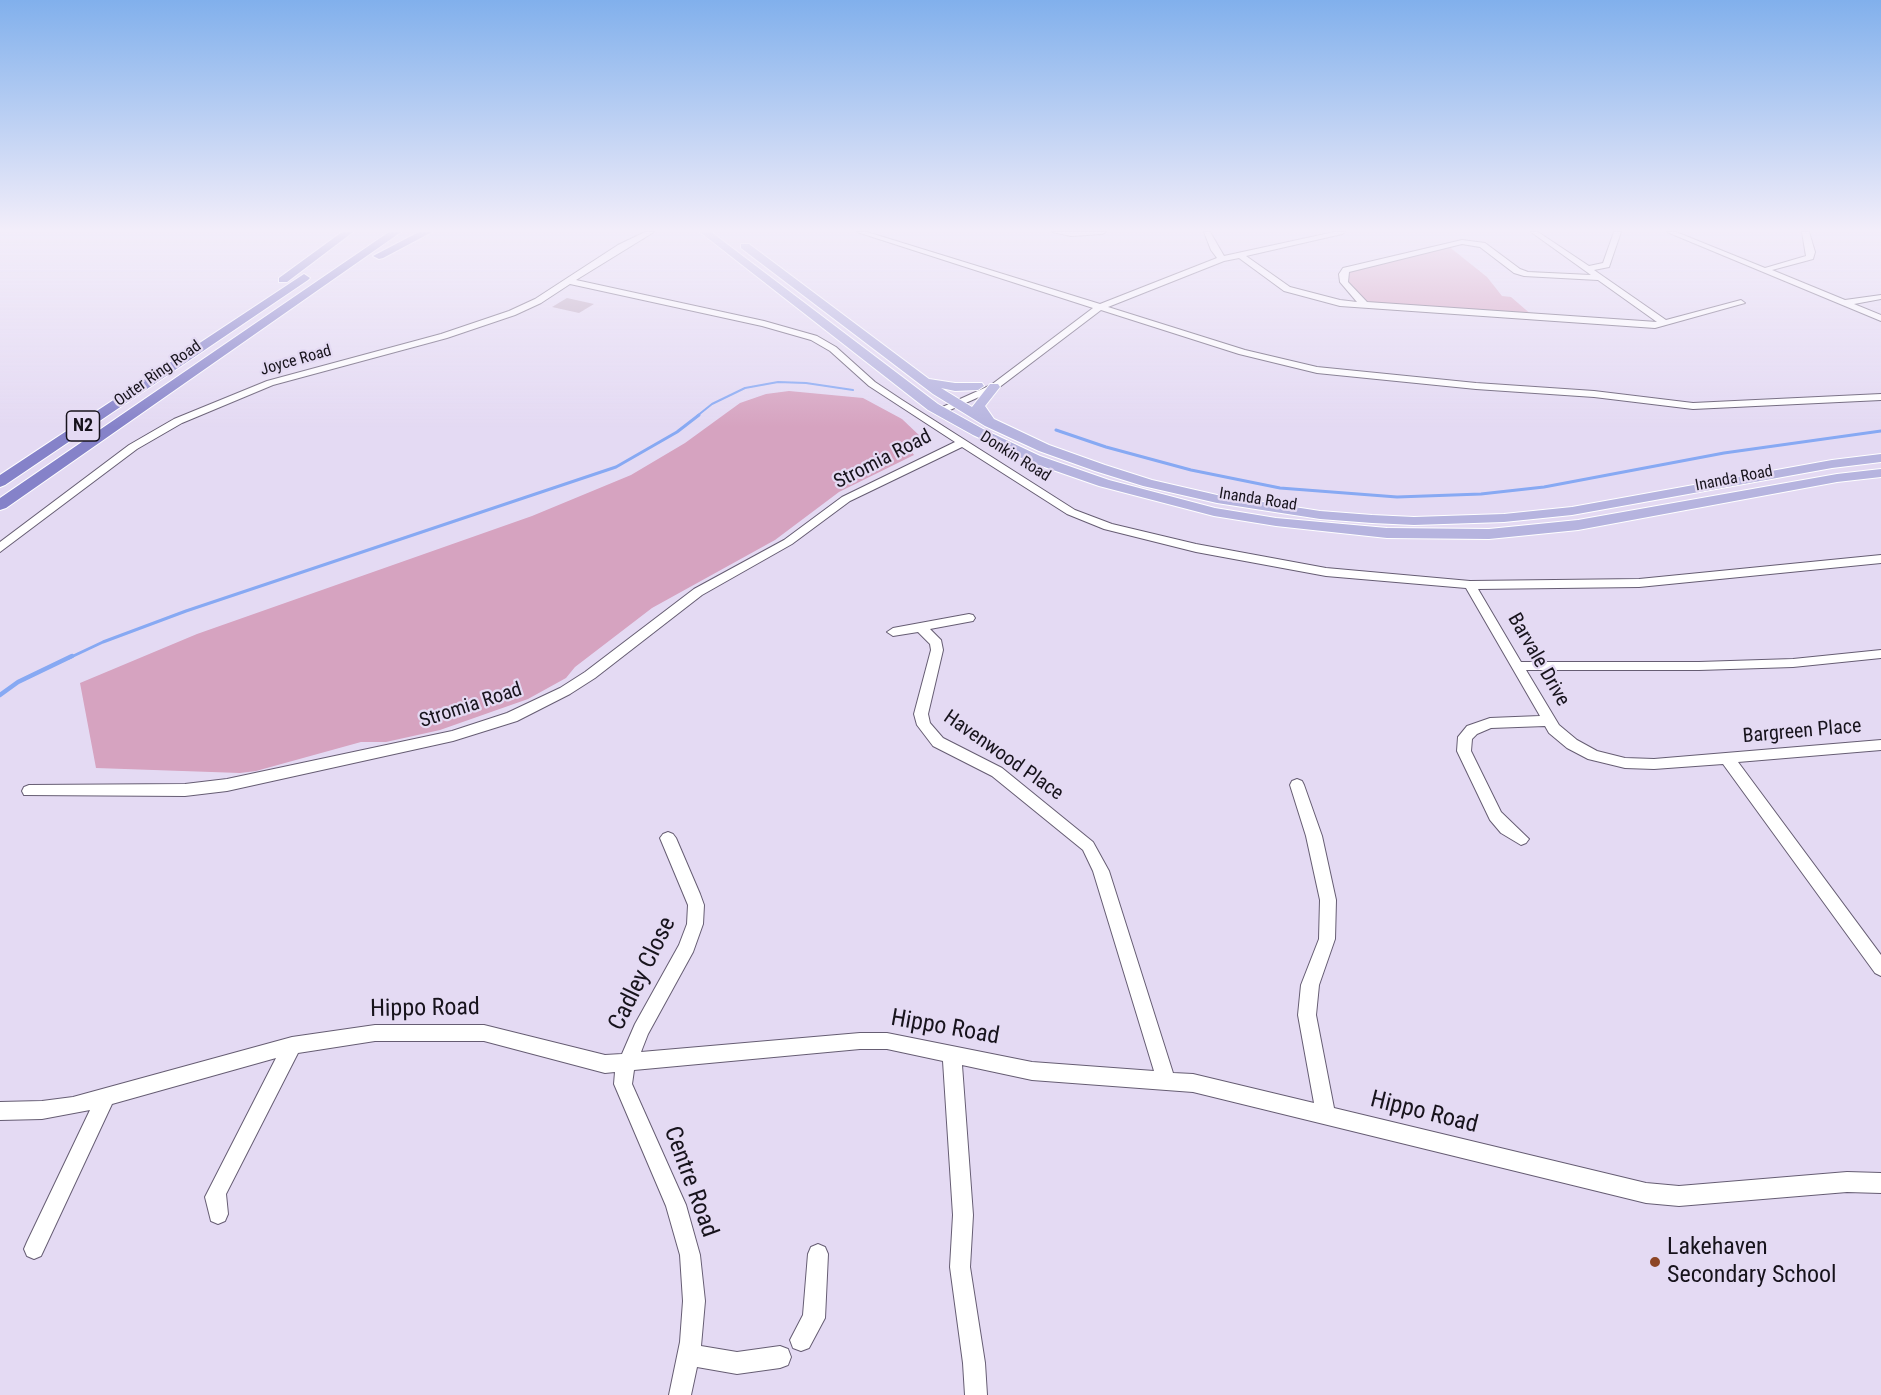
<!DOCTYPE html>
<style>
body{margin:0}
canvas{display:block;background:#e4daf3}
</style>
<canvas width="1881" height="1395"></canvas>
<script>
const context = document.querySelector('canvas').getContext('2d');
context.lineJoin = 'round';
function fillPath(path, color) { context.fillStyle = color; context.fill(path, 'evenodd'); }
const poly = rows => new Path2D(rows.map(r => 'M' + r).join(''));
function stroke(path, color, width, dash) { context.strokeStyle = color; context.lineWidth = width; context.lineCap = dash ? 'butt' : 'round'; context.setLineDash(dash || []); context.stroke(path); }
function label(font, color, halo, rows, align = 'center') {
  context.font = font + ' "Roboto Condensed",sans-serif'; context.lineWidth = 4.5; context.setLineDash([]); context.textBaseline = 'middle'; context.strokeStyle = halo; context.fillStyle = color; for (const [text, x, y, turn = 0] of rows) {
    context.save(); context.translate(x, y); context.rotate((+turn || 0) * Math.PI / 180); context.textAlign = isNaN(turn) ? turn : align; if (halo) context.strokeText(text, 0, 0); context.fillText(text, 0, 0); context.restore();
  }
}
fillPath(poly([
 [1447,245,1487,277,1502,296,1511,297,1533,316,1365,304,1346,280,1346,272],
 [789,391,863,398,902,419,921,437,915,439,911,451,914,455,839,492,775,540,652,608,575,667,566,678,528,699,440,730,386,742,361,742,256,771,240,773,96,768,80,683,197,634,532,516,631,475,685,443,740,403,766,394]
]), '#d6a3c0');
stroke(poly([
 [697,416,712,404,745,388,778,382,806,383,853,390]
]), '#87a9f3', 2);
stroke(poly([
 [1056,430,1106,447,1191,470,1280,488,1397,497,1481,494,1544,487,1724,453,1881,431],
 [69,658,103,642,186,611,616,467,677,432,699,415]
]), '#87a9f3', 3);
stroke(poly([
 [0,695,18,682,72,656]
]), '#87a9f3', 4.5);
fillPath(poly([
 [567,298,594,304,579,313,552,307]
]), '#bfabc0');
const minor = poly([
 [645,232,654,232,576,280,764,321,817,336,836,347,875,382,902,400,1075,510,1112,524,1196,544,1326,568,1470,581,1639,579,1881,555,1881,563,1639,587,1478,589,1521,662,1699,662,1793,659,1881,650,1881,658,1793,667,1699,670,1526,670,1559,725,1577,740,1597,751,1625,758,1654,759,1881,740,1881,750,1738,762,1881,955,1881,976,1875,973,1723,764,1654,769,1625,768,1588,759,1567,748,1549,733,1545,726,1491,728,1477,734,1472,739,1471,751,1501,812,1529,839,1526,843,1521,845,1501,833,1490,820,1457,751,1458,737,1467,726,1490,718,1540,716,1466,588,1326,576,1196,552,1104,529,1067,514,962,447,850,501,792,544,702,595,595,678,570,694,517,721,453,741,227,791,185,796,24,795,22,791,24,787,29,785,185,784,227,779,452,731,507,713,560,688,585,672,694,589,784,540,842,497,955,442,869,386,830,351,811,340,762,326,570,284,541,303,515,315,447,338,273,385,182,423,137,449,0,552,0,542,129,445,174,419,267,381,441,334,509,311,535,299,618,245,645,232],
 [857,232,867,232,1100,304,1217,258,1211,250,1204,232,1210,232,1224,256,1334,232,1345,232,1342,234,1246,256,1290,287,1340,300,1357,302,1340,282,1339,274,1343,268,1462,240,1485,243,1520,269,1528,272,1591,275,1531,232,1538,232,1589,266,1603,263,1614,232,1621,232,1609,267,1594,270,1666,320,1741,300,1745,303,1655,328,1340,306,1284,291,1239,258,1224,261,1108,307,1245,350,1317,367,1476,383,1594,391,1693,403,1881,394,1881,400,1693,409,1594,397,1476,389,1317,373,1239,354,1101,310,997,389,941,414,938,413,938,409,991,385,1093,308,857,232],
 [1462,244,1480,247,1514,273,1524,276,1598,280,1657,322,1367,302,1348,282,1349,272,1462,244],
 [1052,232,1106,232,1102,234,1071,236,1052,232],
 [1667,232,1676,232,1765,268,1806,256,1802,232,1809,232,1815,252,1813,259,1772,270,1845,300,1881,295,1881,299,1854,304,1881,315,1881,321,1667,232],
 [969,614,973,615,975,618,973,621,930,629,941,640,943,650,928,714,930,723,943,738,1002,768,1093,842,1109,871,1173,1073,1193,1074,1314,1103,1298,1015,1301,985,1319,939,1320,900,1306,836,1290,785,1292,781,1297,779,1302,781,1304,785,1322,836,1336,900,1335,939,1319,985,1316,1015,1334,1108,1646,1183,1679,1186,1847,1172,1881,1173,1881,1193,1847,1192,1679,1206,1646,1203,1193,1092,1032,1080,962,1065,973,1215,970,1267,985,1363,987,1395,965,1395,963,1363,950,1267,953,1215,943,1061,887,1049,860,1049,634,1070,632,1084,686,1205,700,1255,705,1301,701,1346,737,1352,780,1346,788,1349,791,1357,788,1365,780,1368,737,1374,697,1367,691,1395,669,1395,680,1342,683,1301,680,1255,666,1206,614,1084,615,1072,605,1073,484,1041,375,1041,298,1053,226,1194,228,1214,225,1221,218,1224,211,1221,205,1197,276,1058,112,1104,41,1256,34,1259,27,1256,24,1249,27,1242,90,1110,42,1119,0,1120,0,1102,42,1101,73,1097,292,1037,375,1025,484,1025,605,1055,622,1054,635,1024,679,945,687,924,688,905,660,838,663,834,668,832,673,834,676,838,700,894,704,905,703,924,693,952,648,1034,641,1052,860,1033,887,1033,1032,1062,1154,1071,1093,871,1083,850,992,776,933,746,917,725,914,714,931,650,930,644,918,632,893,636,887,632,893,628,969,614],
 [818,1244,825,1247,828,1254,825,1318,809,1348,801,1351,793,1348,790,1340,803,1315,808,1254,811,1247,818,1244]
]);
const major = poly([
 [700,232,711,232,938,404,983,429,1040,456,1109,480,1215,508,1276,518,1387,528,1489,529,1578,520,1837,474,1881,469,1881,477,1837,482,1578,530,1489,539,1387,538,1276,526,1214,516,1099,486,1030,462,973,435,928,410,700,232],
 [741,244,749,244,929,379,955,383,982,383,984,386,978,390,955,391,941,388,972,407,990,384,998,384,1000,387,985,406,994,419,1049,445,1105,465,1152,480,1217,495,1320,511,1372,515,1414,517,1504,514,1572,507,1832,460,1881,454,1881,462,1832,468,1572,515,1504,522,1414,525,1372,523,1320,519,1217,503,1143,486,1095,471,1039,451,985,426,933,394,741,248,741,244]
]);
const highway = poly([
 [342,232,353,232,287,282,279,282,279,278,342,232],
 [389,232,401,232,6,508,0,510,0,498,389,232],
 [419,232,432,232,383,258,379,259,373,256,419,232],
 [304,274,310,278,308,280,5,485,0,487,0,475,304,274]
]);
stroke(minor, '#665d73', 2);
stroke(major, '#fff', 2);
stroke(highway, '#fff', 2);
fillPath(minor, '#fff');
fillPath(major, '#b6b4df');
fillPath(highway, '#8582c9');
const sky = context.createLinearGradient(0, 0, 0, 427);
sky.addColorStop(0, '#81b0ec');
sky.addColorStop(0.54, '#f3eefa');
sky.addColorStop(1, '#f3eefa00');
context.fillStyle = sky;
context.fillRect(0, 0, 1881, 427);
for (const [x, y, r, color] of [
 [1655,1262,6,"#8d4525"]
]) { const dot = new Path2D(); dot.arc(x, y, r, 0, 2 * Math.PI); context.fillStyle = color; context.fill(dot); stroke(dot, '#e4daf3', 2); }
label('16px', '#17131c', '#e4daf3', [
 ["Joyce Road",296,361,-16],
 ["Outer Ring Road",158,374,-35],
 ["Donkin Road",1015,457,32],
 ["Inanda Road",1734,479,-11],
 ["Inanda Road",1258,500,9]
]);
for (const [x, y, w] of [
 [83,426,33]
]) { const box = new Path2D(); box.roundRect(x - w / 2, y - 15, w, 30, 4.5); context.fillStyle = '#e4daf3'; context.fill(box); stroke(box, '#17131c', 1.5); }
label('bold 18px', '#17131c', null, [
 ["N2",83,426]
]);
label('20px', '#17131c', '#e4daf3', [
 ["Stromia Road",883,460,-27],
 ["Barvale Drive",1538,660,60],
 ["Stromia Road",471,706,-18],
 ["Bargreen Place",1802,732,-5],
 ["Havenwood Place",1003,756,35]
]);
label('24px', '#17131c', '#e4daf3', [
 ["Cadley Close",643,974,-64],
 ["Hippo Road",425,1009,-1],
 ["Hippo Road",945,1028,10],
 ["Hippo Road",1424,1113,14],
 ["Centre Road",690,1182,70]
]);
label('24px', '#17131c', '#e4daf3', [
 ["Lakehaven",1667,1248],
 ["Secondary School",1667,1276]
], 'left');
</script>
